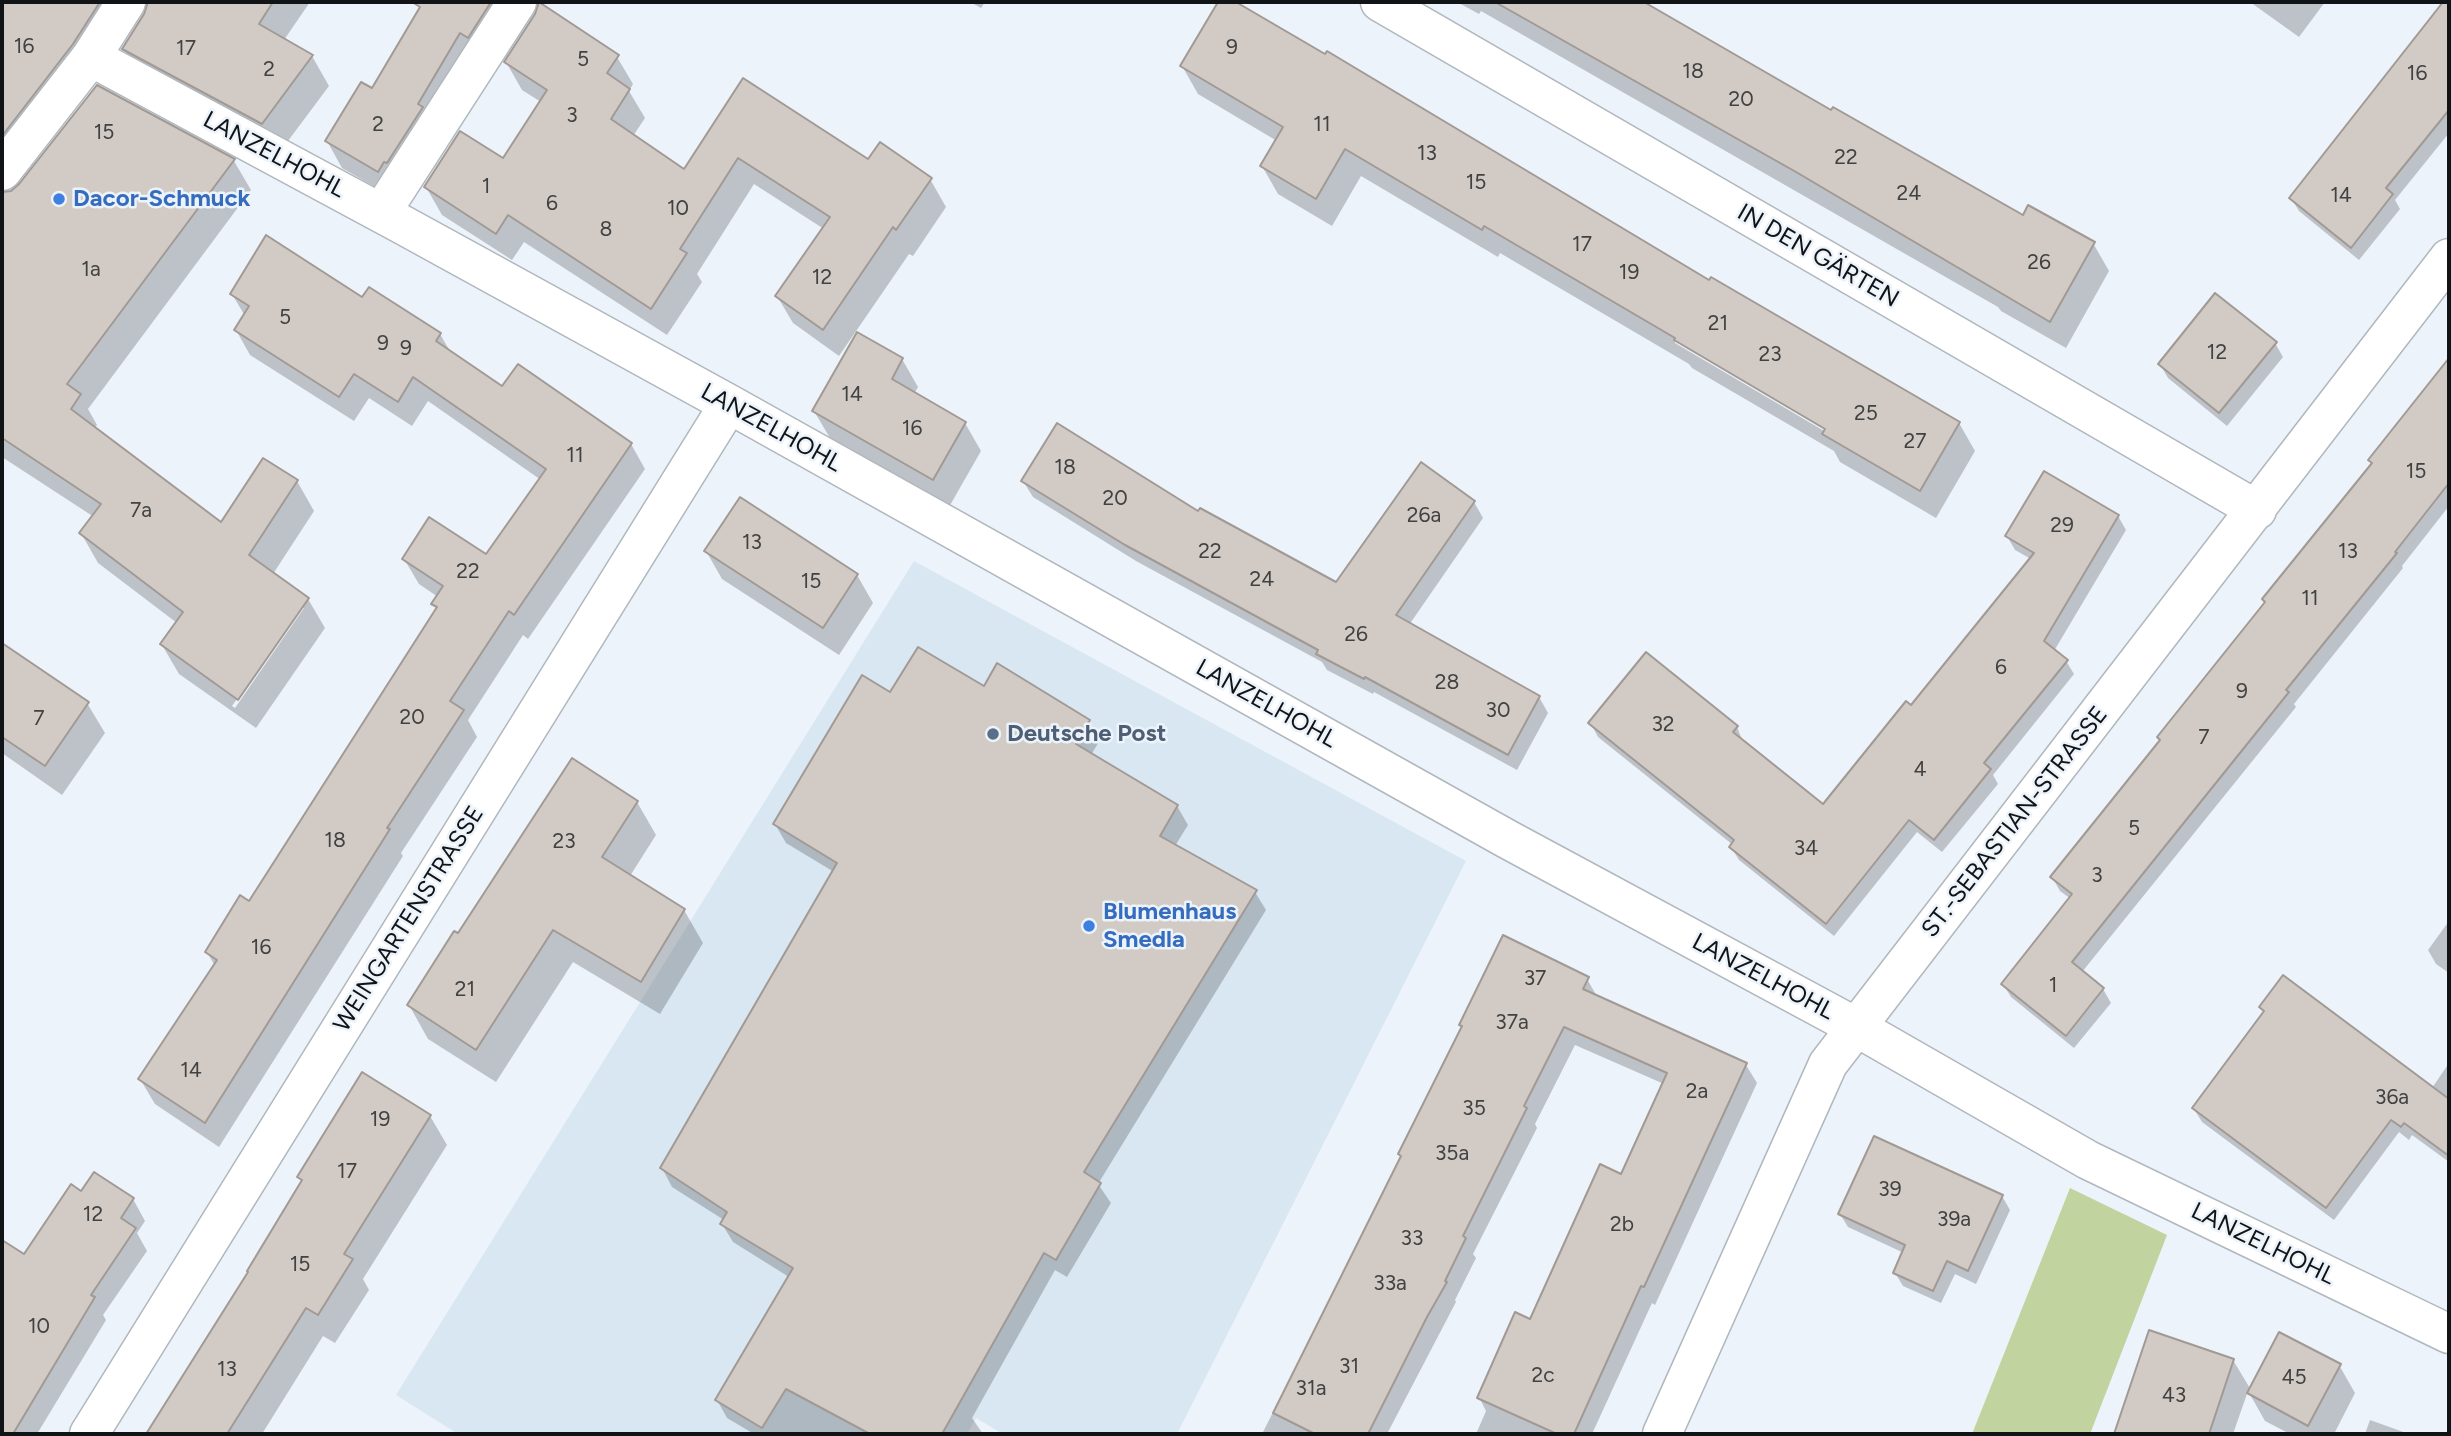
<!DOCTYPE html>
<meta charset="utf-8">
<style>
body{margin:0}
#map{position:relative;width:2451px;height:1436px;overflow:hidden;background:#ecf3fa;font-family:Figtree,sans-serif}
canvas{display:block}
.frame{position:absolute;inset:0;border:4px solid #111416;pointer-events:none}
</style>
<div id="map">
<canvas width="2451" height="1436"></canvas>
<div class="frame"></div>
</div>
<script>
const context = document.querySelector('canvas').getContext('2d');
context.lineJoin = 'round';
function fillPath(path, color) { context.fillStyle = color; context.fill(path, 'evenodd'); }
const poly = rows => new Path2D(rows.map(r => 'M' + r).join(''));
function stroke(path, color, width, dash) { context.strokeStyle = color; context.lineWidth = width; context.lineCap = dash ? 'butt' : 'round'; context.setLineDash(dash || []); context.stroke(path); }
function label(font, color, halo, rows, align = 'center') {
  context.font = font + ' Figtree,sans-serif'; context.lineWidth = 5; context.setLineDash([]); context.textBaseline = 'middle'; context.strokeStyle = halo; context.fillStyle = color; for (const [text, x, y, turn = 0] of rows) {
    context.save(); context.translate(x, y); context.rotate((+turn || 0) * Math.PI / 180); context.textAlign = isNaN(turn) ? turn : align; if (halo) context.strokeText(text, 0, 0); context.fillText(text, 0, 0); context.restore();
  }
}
fillPath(poly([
 [914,561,1466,861,1177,1434,1003,1434,976,1418,967,1434,458,1434,396,1395]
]), '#d9e7f2');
fillPath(poly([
 [2070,1188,2167,1235,2090,1434,1972,1434]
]), '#c1d4a0');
fillPath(poly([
 [6,2,310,2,284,40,312,56,329,86,279,153,141,79,124,49,147,10,132,12,2,187,2,8],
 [425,2,518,2,394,198,342,168,327,141,373,90],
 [970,2,985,2,981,8],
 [1220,2,1232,2,1709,282,1959,423,1975,451,1936,518,1840,462,1834,451,1692,368,1689,364,1500,253,1498,257,1361,176,1332,226,1278,194,1262,166,1277,141,1198,94,1182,66],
 [1675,339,1833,432,1831,435,1675,343],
 [1457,2,1643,2,1832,112,2023,217,2093,243,2109,271,2066,348,2001,311,1998,307,1481,11,1479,14],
 [2250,2,2325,2,2299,37],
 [2428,24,2449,40,2449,133,2395,200,2400,209,2359,260,2299,211,2291,198],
 [617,57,633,84,629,91,645,118,633,136,685,171,744,80,868,162,930,179,946,207,913,256,909,254,839,356,793,323,777,296,824,229,754,184,697,274,702,282,667,335,524,242,512,260,442,215,426,187,503,161,541,102,522,90,506,62],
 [97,87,234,161,251,190,88,409,97,425,94,429,221,525,297,481,314,511,273,574,308,599,325,628,256,728,179,674,162,645,177,623,98,563,81,533,94,517,2,457,2,194,10,193,20,186],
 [300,608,304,608,235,708,232,706],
 [232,294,363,300,440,334,451,353,503,388,631,444,645,469,528,639,523,635,468,720,477,737,401,853,403,856,219,1147,155,1104,140,1079,215,966,207,952,249,903,437,610,433,604,438,597,419,584,404,559,487,557,541,480,428,401,412,426,369,398,354,421,250,355,236,330,245,316],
 [2275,343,2283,357,2227,426,2168,378,2160,364],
 [902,359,918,387,914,394,965,423,981,451,949,507,830,438,814,411],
 [2449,361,2449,506,2402,566,2403,568,2294,704,2296,707,2082,972,2103,989,2111,1003,2074,1048,2011,997,2003,984,2071,899,2060,891,2052,877,2161,741,2373,465,2370,460],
 [1023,481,1199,513,1337,585,1474,502,1483,518,1409,625,1539,697,1548,713,1517,770,1374,692,1373,694,1327,670,1322,662,1136,561,1033,497],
 [2118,516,2126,530,2054,651,2066,661,2074,674,1993,775,1998,784,1942,852,1917,832,1834,936,1739,860,1731,847,1733,845,1598,737,1591,724,1737,727,1743,742,1824,806,1912,707,2031,559,2015,550,2007,536],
 [706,551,857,575,873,603,839,655,722,579],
 [2,645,87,703,105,733,62,795,2,753],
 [984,689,1089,721,1100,740,1091,755,1177,806,1188,825,1175,846,1255,892,1266,910,1098,1184,1111,1203,1067,1277,1055,1270,972,1418,983,1434,754,1434,727,1418,717,1400,789,1277,733,1242,722,1224,724,1220,672,1187,662,1168,834,872,786,843,775,824,890,694],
 [637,802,656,835,630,876,684,910,703,943,660,1014,573,962,496,1082,428,1039,409,1005,458,935],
 [2449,921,2449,973,2436,964,2428,950],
 [1587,979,1598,998,1746,1065,1757,1083,1655,1305,1652,1303,1592,1434,1476,1434,1486,1411,1479,1397,1531,1321,1622,1176,1664,1084,1575,1045,1535,1124,1537,1128,1473,1254,1476,1258,1455,1300,1456,1302,1387,1434,1262,1434,1402,1157,1400,1154,1463,1028,1461,1024],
 [2261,1008,2432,1088,2449,1063,2449,1162,2412,1135,2409,1140,2399,1132,2334,1220,2202,1122,2194,1109,2264,1013],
 [430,1116,447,1145,363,1279,369,1290,335,1343,323,1336,262,1434,148,1434,250,1273,302,1183,299,1177],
 [95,1174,133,1199,145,1221,137,1233,147,1251,103,1315,106,1320,37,1434,2,1434,2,1262,10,1248,24,1256,82,1193],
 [2002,1196,2010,1210,1976,1284,1955,1274,1941,1303,1903,1286,1895,1273,1904,1253,1848,1227,1840,1214],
 [2150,1332,2233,1360,2251,1390,2339,1365,2355,1393,2334,1434,2290,1434,2265,1421,2248,1391,2233,1434,2116,1434],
 [2370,1420,2409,1434,2365,1434]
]), '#0003');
const building = poly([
 [2,2,100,2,73,44,2,136,2,2],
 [148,2,273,2,259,24,313,55,262,124,122,49,144,14,148,2],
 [412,2,491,2,468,38,460,33,418,104,423,107,387,163,384,162,378,172,325,141,361,82,372,88,420,7,412,2],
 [539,2,619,55,607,73,630,89,611,119,684,169,743,78,868,159,880,142,932,178,896,230,893,227,823,330,775,296,830,217,738,158,680,249,687,253,651,309,508,215,496,234,424,187,460,131,503,158,547,90,504,62,535,14,539,2],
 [1218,2,1236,2,1325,54,1327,51,1709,280,1711,277,1960,422,1920,491,1822,434,1825,429,1674,340,1675,338,1484,226,1482,230,1345,149,1316,199,1260,166,1283,127,1180,66,1218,2],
 [1495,2,1644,2,1831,110,1833,107,2023,215,2028,205,2095,242,2050,322,1796,172,1495,2],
 [2443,2,2449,2,2449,110,2386,188,2393,194,2351,248,2289,198,2443,2],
 [97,85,235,159,67,384,81,394,71,409,221,522,263,458,298,480,249,555,309,598,238,700,160,644,183,612,79,533,101,504,2,438,2,192,11,191,19,184,97,85],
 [266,235,362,297,369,287,441,333,436,341,502,386,518,364,632,443,514,615,509,611,450,701,464,710,387,828,390,829,205,1123,138,1079,217,960,205,952,240,895,249,901,437,607,431,604,443,586,402,559,429,517,486,554,546,469,413,377,398,402,354,374,339,397,234,330,249,306,230,294,266,235],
 [2215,293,2277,342,2219,413,2158,364,2215,293],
 [857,332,903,358,892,379,966,422,933,480,812,411,857,332],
 [2449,358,2449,483,2395,552,2397,553,2286,690,2289,692,2072,962,2104,988,2066,1036,2001,984,2072,894,2050,877,2160,740,2157,737,2265,602,2262,599,2372,463,2368,460,2449,358],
 [1057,423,1198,511,1200,508,1336,582,1421,462,1475,501,1396,615,1540,696,1508,755,1365,677,1364,679,1316,654,1318,650,1125,545,1021,481,1057,423],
 [2044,471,2119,515,2044,641,2068,660,1984,763,1991,769,1934,840,1909,820,1826,924,1729,847,1734,840,1588,723,1646,652,1738,726,1733,732,1823,804,1906,701,1911,705,2034,553,2005,536,2044,471],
 [740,497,858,574,823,628,704,551,740,497],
 [2,643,89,702,45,766,2,737,2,643],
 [918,647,984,686,997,663,1090,720,1076,744,1178,805,1160,836,1257,890,1084,1172,1101,1183,1056,1260,1044,1253,942,1434,870,1434,786,1389,762,1428,715,1400,793,1268,720,1224,727,1212,660,1168,837,863,773,824,862,675,890,692,918,647],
 [572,758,638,801,602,857,685,909,641,982,553,930,476,1050,407,1005,454,931,458,933,572,758],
 [1503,935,1589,977,1583,989,1747,1063,1644,1287,1641,1286,1574,1434,1557,1434,1477,1398,1515,1312,1530,1319,1600,1164,1621,1174,1667,1073,1564,1027,1524,1106,1527,1108,1463,1236,1466,1238,1445,1281,1447,1282,1427,1317,1368,1434,1315,1434,1273,1413,1401,1156,1398,1154,1462,1026,1459,1025,1503,935],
 [2283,975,2449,1099,2449,1156,2404,1123,2401,1127,2391,1120,2326,1208,2192,1108,2264,1011,2259,1007,2283,975],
 [362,1072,431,1115,344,1254,353,1259,318,1315,306,1308,227,1434,146,1434,248,1272,247,1271,302,1180,297,1177,362,1072],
 [1874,1136,2003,1195,1968,1271,1947,1261,1933,1291,1893,1273,1905,1245,1838,1214,1874,1136],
 [94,1172,134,1198,121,1218,136,1228,91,1295,95,1297,13,1434,2,1434,2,1240,24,1254,71,1184,81,1191,94,1172],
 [2149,1330,2234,1359,2209,1434,2114,1434,2149,1330],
 [2279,1332,2341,1364,2308,1426,2247,1393,2279,1332]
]);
fillPath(building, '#d2cac5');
stroke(building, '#a19994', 2);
const street = poly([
 [1380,2,2257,510],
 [91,57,403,225,729,404,1507,839,1856,1027,2088,1160,2449,1334],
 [2,171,91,57,126,2],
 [381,213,517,2],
 [89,1434,729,404],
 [1662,1434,1828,1064,2449,258]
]);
stroke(street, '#b0b7bd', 41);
stroke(street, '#fff', 38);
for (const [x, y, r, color] of [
 [59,199,7,"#3f7fe0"],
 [993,734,7,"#5c6f8a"],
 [1089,926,7,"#3f7fe0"]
]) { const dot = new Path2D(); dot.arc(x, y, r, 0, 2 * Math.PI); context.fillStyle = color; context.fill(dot); stroke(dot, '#ecf3fa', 2.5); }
label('21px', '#414242', null, [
 ["16",24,47],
 ["9",1232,48],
 ["17",186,49],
 ["5",583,60],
 ["2",269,70],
 ["18",1693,72],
 ["16",2417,74],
 ["20",1741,100],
 ["3",572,116],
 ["2",378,125],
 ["11",1322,125],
 ["15",104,133],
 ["13",1427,154],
 ["22",1846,158],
 ["15",1476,183],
 ["1",486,187],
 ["24",1909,194],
 ["14",2341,196],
 ["6",552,204],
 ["10",678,209],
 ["8",606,230],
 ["17",1582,245],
 ["26",2039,263],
 ["1a",91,270],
 ["19",1629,273],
 ["12",822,278],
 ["5",285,318],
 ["21",1718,324],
 ["9",383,344],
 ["9",406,349],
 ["12",2217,353],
 ["23",1770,355],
 ["14",852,395],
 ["25",1866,414],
 ["16",912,429],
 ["27",1915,442],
 ["11",575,456],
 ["18",1065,468],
 ["15",2416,472],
 ["20",1115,499],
 ["7a",141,511],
 ["26a",1424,516],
 ["29",2062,526],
 ["13",752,543],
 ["22",1210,552],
 ["13",2348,552],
 ["22",468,572],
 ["24",1262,580],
 ["15",811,582],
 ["11",2310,599],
 ["26",1356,635],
 ["6",2001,668],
 ["28",1447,683],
 ["9",2242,692],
 ["30",1498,711],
 ["20",412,718],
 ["7",39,719],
 ["32",1663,725],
 ["7",2204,738],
 ["4",1920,770],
 ["5",2134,829],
 ["18",335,841],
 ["23",564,842],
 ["34",1806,849],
 ["3",2097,876],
 ["16",261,948],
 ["37",1535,979],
 ["1",2053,986],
 ["21",465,990],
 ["37a",1512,1023],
 ["14",191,1071],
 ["2a",1697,1092],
 ["36a",2392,1098],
 ["35",1474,1109],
 ["19",380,1120],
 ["35a",1452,1154],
 ["17",347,1172],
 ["39",1890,1190],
 ["12",93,1215],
 ["39a",1954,1220],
 ["2b",1622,1225],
 ["33",1412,1239],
 ["15",300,1265],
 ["33a",1390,1284],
 ["10",39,1327],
 ["31",1349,1367],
 ["13",227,1370],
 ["2c",1543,1376],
 ["45",2294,1378],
 ["31a",1311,1389],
 ["43",2174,1396]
]);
label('24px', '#111416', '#ecf3fa', [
 ["LANZELHOHL",274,155,28],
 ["IN DEN GÄRTEN",1818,256,30],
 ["LANZELHOHL",771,428,29],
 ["LANZELHOHL",1266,704,29],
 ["ST.-SEBASTIAN-STRASSE",2015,822,-52],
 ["WEINGARTENSTRASSE",409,919,-58],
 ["LANZELHOHL",1763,977,28],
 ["LANZELHOHL",2263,1244,26]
]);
label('bold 24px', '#366cbe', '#ecf3fa', [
 ["Dacor-Schmuck",73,199],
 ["Blumenhaus",1103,912],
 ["Smedla",1103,940]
], 'left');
label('bold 24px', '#4e5e75', '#ecf3fa', [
 ["Deutsche Post",1007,734]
], 'left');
</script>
